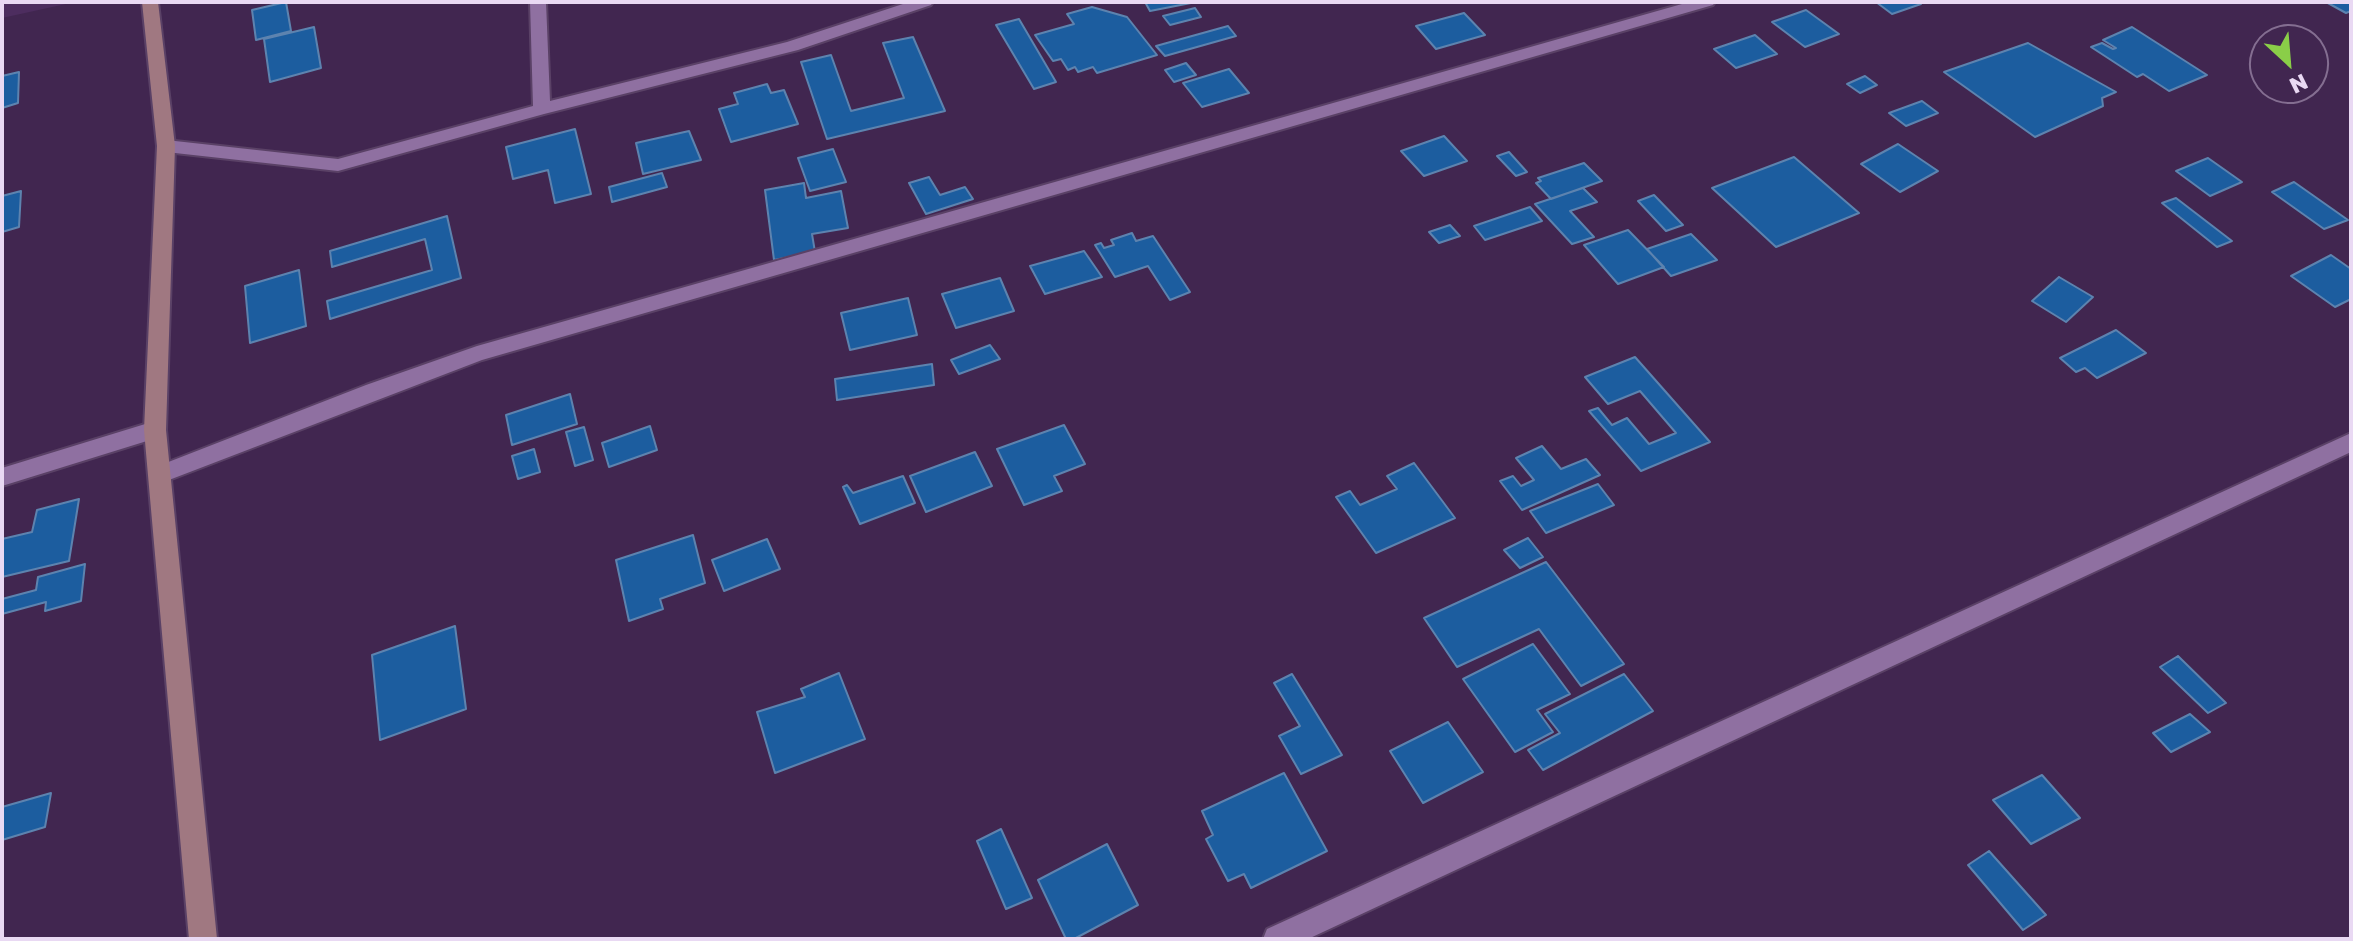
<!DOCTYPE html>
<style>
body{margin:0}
#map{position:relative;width:2353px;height:941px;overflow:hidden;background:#412650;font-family:"Golos Text",sans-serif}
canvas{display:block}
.frame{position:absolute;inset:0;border:4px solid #e9d9f3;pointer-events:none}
.north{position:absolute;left:2249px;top:24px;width:80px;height:80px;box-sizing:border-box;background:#412650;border:2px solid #846e91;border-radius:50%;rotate:154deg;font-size:22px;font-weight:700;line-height:32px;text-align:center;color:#e9d9f3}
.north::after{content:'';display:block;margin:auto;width:28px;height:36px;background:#8ace48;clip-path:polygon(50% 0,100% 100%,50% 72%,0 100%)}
</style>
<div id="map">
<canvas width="2353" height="941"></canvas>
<div class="frame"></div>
<div class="north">N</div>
</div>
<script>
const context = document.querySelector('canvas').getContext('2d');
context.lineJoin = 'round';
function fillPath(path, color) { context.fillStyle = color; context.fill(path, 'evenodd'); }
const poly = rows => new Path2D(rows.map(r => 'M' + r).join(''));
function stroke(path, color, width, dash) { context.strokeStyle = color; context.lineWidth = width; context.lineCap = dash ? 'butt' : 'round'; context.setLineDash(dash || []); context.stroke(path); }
fillPath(poly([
 [2,2,75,2,2,18]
]), '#4d2d5f');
const building = poly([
 [286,2,291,31,256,40,252,10,286,2],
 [1145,2,1196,2,1150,11,1145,2],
 [1876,2,1918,2,1921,4,1892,14,1876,2],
 [2326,2,2351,2,2351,11,2346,13,2326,2],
 [1092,7,1127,17,1157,55,1097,73,1093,67,1078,72,1075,67,1068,70,1061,59,1053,61,1035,35,1074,24,1067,14,1092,7],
 [1195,8,1201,17,1170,25,1163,16,1195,8],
 [1806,10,1839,34,1805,47,1772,22,1806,10],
 [1464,13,1485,35,1436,49,1416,26,1464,13],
 [1019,19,1056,82,1034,89,996,25,1019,19],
 [1228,26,1236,36,1165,56,1156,46,1228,26],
 [314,27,321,68,270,82,264,39,314,27],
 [2132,27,2207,75,2169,91,2143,74,2137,77,2091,47,2102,43,2113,49,2116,48,2103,40,2132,27],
 [1755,35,1777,54,1736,68,1714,49,1755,35],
 [913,37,945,111,827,139,801,62,831,55,851,111,904,98,883,43,913,37],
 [2028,43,2116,92,2102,98,2103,106,2035,137,1944,72,2028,43],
 [1186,63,1196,75,1174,82,1165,70,1186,63],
 [1229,69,1249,93,1202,107,1183,83,1229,69],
 [19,72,18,103,2,108,2,76,19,72],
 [1865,76,1877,85,1860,93,1847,84,1865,76],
 [767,84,771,93,784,90,798,124,731,142,719,109,738,104,734,93,767,84],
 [1922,101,1938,113,1906,126,1889,113,1922,101],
 [575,129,591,194,555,203,548,170,513,179,506,147,575,129],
 [689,131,701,160,643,174,636,143,689,131],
 [1444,136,1467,161,1424,176,1401,151,1444,136],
 [1898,144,1938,171,1900,192,1861,164,1898,144],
 [833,149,846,182,810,191,798,158,833,149],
 [1509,152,1527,172,1516,176,1497,156,1509,152],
 [1794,157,1859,213,1776,247,1712,188,1794,157],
 [2208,158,2242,182,2210,196,2176,171,2208,158],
 [1584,163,1602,181,1551,199,1536,183,1541,181,1538,178,1584,163],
 [662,173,667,187,612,202,609,187,662,173],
 [929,177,940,195,965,187,973,199,926,214,909,183,929,177],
 [2294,182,2348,220,2324,229,2272,192,2294,182],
 [804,183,806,198,841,191,848,228,812,234,815,252,774,260,765,190,804,183],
 [1583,188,1597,202,1570,211,1594,237,1572,244,1535,204,1583,188],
 [21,191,19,227,2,232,2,196,21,191],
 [1654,195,1683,225,1666,231,1638,201,1654,195],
 [2176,198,2232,241,2217,247,2162,203,2176,198],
 [1530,207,1542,221,1485,240,1474,226,1530,207],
 [447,216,461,278,330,319,327,301,432,270,425,239,332,267,330,251,447,216],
 [1450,225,1460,236,1439,243,1429,232,1450,225],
 [1628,230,1664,267,1618,284,1584,245,1628,230],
 [1132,233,1136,241,1153,236,1190,292,1170,300,1148,266,1115,277,1095,245,1101,243,1104,248,1114,245,1111,240,1132,233],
 [1691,234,1717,260,1671,276,1647,249,1691,234],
 [1084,251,1102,277,1045,294,1030,266,1084,251],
 [2331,255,2351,269,2351,299,2335,307,2291,276,2331,255],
 [299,270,306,326,250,343,245,286,299,270],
 [2059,277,2093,297,2066,322,2032,301,2059,277],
 [1000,278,1014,311,956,328,942,294,1000,278],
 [908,298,917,335,850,350,841,313,908,298],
 [2116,330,2146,353,2097,378,2085,368,2076,372,2060,358,2116,330],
 [990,345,1000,359,959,374,951,360,990,345],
 [1635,357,1710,442,1641,471,1589,411,1598,408,1612,425,1627,418,1649,444,1676,433,1640,391,1608,404,1585,377,1635,357],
 [932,364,934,385,837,400,835,379,932,364],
 [570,394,577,424,512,445,506,415,570,394],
 [1064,425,1085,464,1054,476,1062,491,1024,505,997,449,1064,425],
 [650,426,657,450,609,467,602,443,650,426],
 [584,427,593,460,575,466,566,432,584,427],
 [1542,446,1561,469,1586,459,1600,475,1522,510,1500,481,1513,476,1521,486,1534,480,1516,458,1542,446],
 [534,449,540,472,518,479,512,456,534,449],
 [975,452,992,486,926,512,910,476,975,452],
 [1414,463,1455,518,1376,553,1336,497,1350,491,1360,505,1397,489,1387,476,1414,463],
 [903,476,915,503,860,524,843,487,847,485,853,493,903,476],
 [1598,484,1614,505,1546,533,1530,511,1598,484],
 [79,499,69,561,2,577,2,539,32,532,37,510,79,499],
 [693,535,705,583,660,599,663,609,629,621,616,560,693,535],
 [1528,538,1543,557,1520,568,1504,550,1528,538],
 [767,539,780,569,724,591,712,560,767,539],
 [1546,562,1624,664,1581,686,1539,629,1457,667,1424,618,1546,562],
 [85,564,81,601,45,611,46,602,2,614,2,599,36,590,38,577,85,564],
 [455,626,466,709,380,740,372,655,455,626],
 [1533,644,1570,694,1537,710,1553,732,1515,752,1463,679,1533,644],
 [2178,656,2226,703,2208,713,2160,667,2178,656],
 [839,673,865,739,775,773,757,712,805,697,801,689,839,673],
 [1292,674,1342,755,1301,774,1279,736,1300,726,1274,683,1292,674],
 [1624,674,1653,711,1543,770,1528,750,1560,733,1545,714,1624,674],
 [2190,714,2210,732,2171,752,2153,733,2190,714],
 [1448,722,1483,772,1423,803,1390,751,1448,722],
 [1284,773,1327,851,1251,888,1244,874,1228,881,1206,839,1213,835,1202,811,1284,773],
 [2042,775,2080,818,2031,844,1993,800,2042,775],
 [51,793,45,827,2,840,2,807,51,793],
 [1001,829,1032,898,1006,909,977,841,1001,829],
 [1107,844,1138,905,1074,939,1066,939,1038,880,1107,844],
 [1989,851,2046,915,2023,930,1968,865,1989,851]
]);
fillPath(building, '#1c5d9f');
stroke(building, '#5d83af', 2);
const minor = poly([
 [530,2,546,2,550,101,787,42,909,2,933,2,931,5,798,50,544,114,338,171,166,152,157,146,166,140,338,159,533,106,530,2],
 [1689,2,1715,2,1713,5,482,360,169,480,161,483,153,480,150,474,153,468,366,385,477,346,1689,2],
 [155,421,163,424,166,430,163,436,2,486,2,468,155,421],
 [2351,433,2351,452,1308,939,1263,939,1267,929,2351,433]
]);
const secondary = poly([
 [142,2,158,2,175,146,166,430,217,939,189,939,144,430,157,146,142,2]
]);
stroke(minor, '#5a4166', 4);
stroke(secondary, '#5a4166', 4);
fillPath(minor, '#8f70a1');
fillPath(secondary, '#a07881');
</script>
